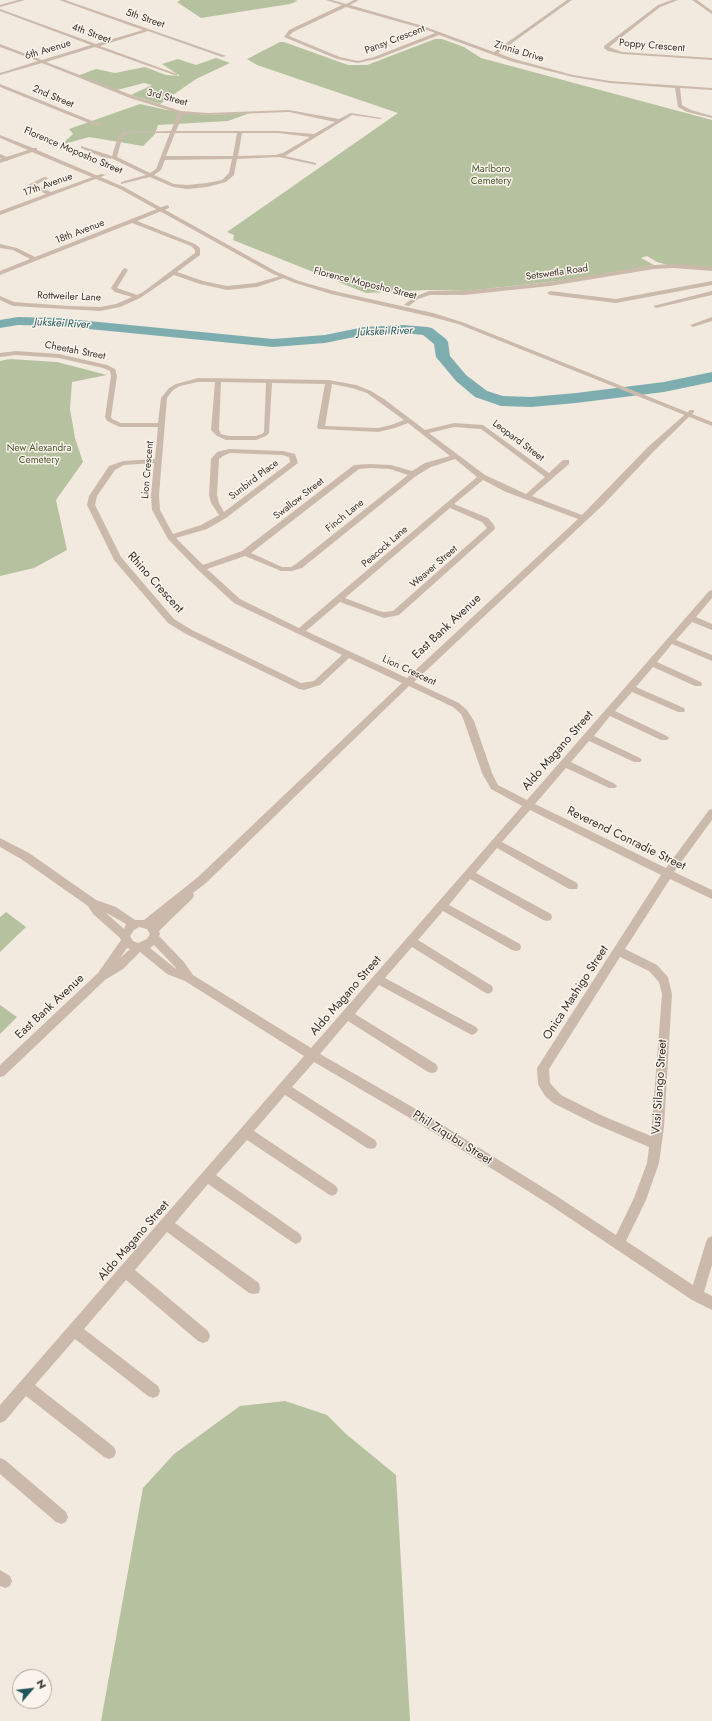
<!DOCTYPE html>
<style>
body{margin:0}
#map{position:relative;width:712px;height:1721px;overflow:hidden;background:#f3eadf;font-family:Jost,sans-serif}
canvas{display:block}
.north{position:absolute;left:12px;top:1669px;width:40px;height:40px;box-sizing:border-box;background:#faf4ec;border:1px solid #ada59e;border-radius:50%;rotate:62deg;font-size:11px;font-weight:700;line-height:16px;text-align:center;color:#392f2a}
.north::after{content:'';display:block;margin:auto;width:14px;height:18px;background:#20565b;clip-path:polygon(50% 0,100% 100%,50% 72%,0 100%)}
</style>
<div id="map">
<canvas width="712" height="1721"></canvas>
<div class="north">N</div>
</div>
<script>
const context = document.querySelector('canvas').getContext('2d');
context.lineJoin = 'round';
function fillPath(path, color) { context.fillStyle = color; context.fill(path, 'evenodd'); }
const poly = rows => new Path2D(rows.map(r => 'M' + r).join(''));
function label(font, color, halo, rows, align = 'center') {
  context.font = font + ' Jost,sans-serif'; context.lineWidth = 3; context.setLineDash([]); context.textBaseline = 'middle'; context.strokeStyle = halo; context.fillStyle = color; for (const [text, x, y, turn = 0] of rows) {
    context.save(); context.translate(x, y); context.rotate((+turn || 0) * Math.PI / 180); context.textAlign = isNaN(turn) ? turn : align; if (halo) context.strokeText(text, 0, 0); context.fillText(text, 0, 0); context.restore();
  }
}
fillPath(poly([
 [181,0,294,0,298,1,290,4,201,18,177,2],
 [435,39,442,39,464,47,481,58,712,120,712,269,668,265,657,262,647,256,641,258,654,265,576,279,466,291,428,290,366,293,233,240,234,235,227,232,398,113,257,65,247,59,280,42,284,42,348,65,367,65],
 [216,58,230,63,196,79,160,104,131,95,152,85,144,83,117,90,77,76,96,69,115,73,145,67,166,75,180,76,162,64,178,59,196,65],
 [140,104,167,110,207,115,250,113,228,121,158,125,155,134,143,146,89,137,61,145,73,134,69,129],
 [10,359,57,362,107,375,72,382,70,409,75,438,83,462,56,500,67,550,34,568,0,576,0,361],
 [6,912,26,927,0,952,0,917],
 [0,1005,17,1017,0,1034],
 [285,1401,327,1415,346,1434,396,1475,410,1721,101,1721,143,1488,174,1454,240,1406]
]), '#b6c29f');
fillPath(poly([
 [18,317,58,318,273,339,325,335,364,327,403,325,427,327,432,328,446,339,448,342,450,356,466,375,487,391,503,396,531,397,576,393,664,382,712,372,712,382,664,392,576,403,531,407,501,406,475,397,456,381,436,357,434,344,423,335,403,333,364,335,325,343,273,347,58,326,18,325,0,328,0,320,18,317]
]), '#7eadb0');
fillPath(poly([
 [18,0,25,0,0,7,0,5,18,0],
 [59,0,65,0,226,56,222,57,148,31,100,46,177,74,177,76,95,47,46,62,134,96,181,111,208,113,289,110,339,119,351,113,382,118,380,119,352,115,285,156,316,163,316,165,279,157,237,159,234,175,226,182,207,187,187,189,173,187,150,177,121,184,121,182,146,175,113,159,102,157,81,148,81,146,112,156,118,137,123,132,171,131,178,113,130,98,42,63,0,75,0,73,38,61,0,47,0,44,42,60,91,45,0,11,0,9,96,44,143,30,59,0],
 [289,112,335,122,314,134,278,131,176,131,183,114,208,115,289,112],
 [132,133,170,133,156,169,150,173,117,157,122,138,126,134,132,133],
 [175,133,237,133,233,156,166,156,175,133],
 [242,133,278,133,310,137,283,153,275,155,238,156,242,133],
 [232,159,229,173,222,180,207,183,187,185,174,184,154,175,161,170,165,160,232,159],
 [326,0,332,0,346,4,354,0,359,0,350,5,423,26,494,52,567,0,572,0,498,53,514,59,573,75,610,81,712,88,712,90,680,88,682,105,691,110,712,116,712,118,687,112,678,107,675,88,610,83,573,77,510,61,439,35,377,59,358,63,337,59,284,37,289,30,342,5,326,0],
 [346,7,421,28,435,33,374,57,358,61,340,57,289,36,293,32,346,7],
 [672,0,678,0,660,7,609,47,622,52,712,58,712,60,622,54,608,51,604,48,604,46,658,5,672,0],
 [692,0,697,0,712,11,712,14,692,0],
 [0,84,100,124,100,125,96,126,0,87,0,84],
 [0,154,9,158,10,159,7,161,0,158,0,154],
 [101,174,106,175,0,215,0,211,46,194,28,185,44,177,49,178,35,185,51,192,101,174],
 [167,205,169,206,169,208,137,221,195,244,200,248,200,255,177,272,203,281,227,286,256,283,284,275,287,277,257,287,227,290,200,284,174,275,140,298,120,307,100,311,13,306,0,300,0,296,14,302,69,306,100,307,116,304,132,297,115,292,111,288,123,269,125,268,128,270,117,288,137,295,143,292,195,253,195,250,191,246,132,223,0,275,0,271,30,259,13,250,0,248,0,244,17,248,35,257,167,205],
 [673,264,712,267,712,271,673,268,654,269,550,286,464,295,430,295,418,299,409,306,404,305,414,297,429,291,464,291,550,282,654,265,673,264],
 [712,281,712,285,616,303,550,295,547,293,550,291,616,299,712,281],
 [712,291,712,295,656,308,653,306,712,291],
 [712,317,712,321,693,327,690,325,712,317],
 [16,351,59,354,107,365,115,369,117,376,111,417,112,419,121,423,158,423,161,398,169,388,176,384,198,378,329,380,356,385,371,391,384,399,425,430,454,423,483,425,549,473,563,460,569,460,569,464,532,496,582,515,648,447,690,410,694,410,694,412,654,451,603,505,414,682,459,703,467,710,474,721,492,773,498,785,527,800,709,591,712,590,712,598,696,617,712,624,712,630,692,622,676,640,712,655,712,661,672,644,657,662,701,682,702,684,701,686,695,686,653,667,636,687,684,708,685,710,684,712,678,712,632,692,615,711,667,736,669,738,667,740,661,740,610,716,594,736,640,758,642,760,640,762,634,762,589,741,571,762,615,784,617,786,615,788,609,788,566,768,535,804,666,868,709,810,712,809,712,820,674,872,712,890,712,899,670,879,625,949,657,965,668,977,672,994,664,1127,659,1163,646,1200,626,1241,693,1285,706,1242,708,1238,712,1236,712,1265,704,1292,712,1296,712,1310,692,1300,547,1203,420,1124,314,1062,292,1087,375,1140,377,1144,375,1148,371,1149,367,1148,285,1095,254,1131,336,1186,338,1190,336,1194,332,1196,328,1194,247,1140,216,1175,300,1234,302,1238,300,1242,296,1244,292,1242,208,1184,175,1223,259,1283,260,1288,259,1293,254,1294,249,1293,167,1232,135,1270,208,1331,210,1336,208,1341,203,1343,198,1341,126,1280,84,1329,158,1386,160,1391,158,1396,153,1398,148,1396,75,1339,35,1385,114,1447,116,1452,114,1457,109,1459,104,1457,26,1396,5,1421,0,1423,0,1405,304,1056,185,981,167,974,140,952,123,969,105,980,4,1076,0,1077,0,1065,98,973,121,940,120,938,93,914,88,906,21,859,0,847,0,838,29,853,96,900,116,907,135,920,144,920,198,877,402,683,349,658,320,685,304,690,299,689,186,634,168,623,114,560,87,505,89,496,109,466,123,461,155,459,158,427,120,427,107,421,105,417,111,376,110,371,103,368,59,358,16,355,0,357,0,353,16,351],
 [198,382,215,382,211,430,217,436,226,440,256,440,266,436,269,433,272,383,325,384,317,428,319,429,378,432,395,428,408,423,450,456,425,463,412,471,391,465,370,464,354,465,242,551,203,565,176,538,207,529,226,518,298,463,295,454,283,451,229,449,217,452,211,459,209,495,211,503,219,515,201,525,173,534,160,510,159,495,167,398,173,390,180,386,198,382],
 [221,382,266,383,264,432,262,434,255,436,229,436,221,434,219,430,221,382],
 [332,384,352,388,367,393,404,420,391,425,378,428,325,426,332,384],
 [454,427,481,429,545,477,526,494,485,475,429,433,454,427],
 [230,453,282,455,289,457,290,462,224,512,219,503,217,495,219,459,223,456,230,453],
 [455,459,477,477,299,628,240,599,207,569,245,556,281,571,292,571,302,568,416,476,431,467,455,459],
 [154,463,151,495,152,510,168,539,198,570,234,603,342,655,314,681,301,683,192,630,174,619,121,557,95,505,97,496,115,470,124,465,154,463],
 [370,468,390,469,408,475,296,564,291,567,282,567,251,553,359,469,370,468],
 [483,480,506,492,578,519,407,678,306,631,340,602,384,618,399,615,495,529,494,525,488,518,454,504,483,480],
 [450,508,482,522,487,528,393,611,384,612,379,611,345,598,450,508],
 [409,686,453,707,461,714,464,721,482,773,491,789,522,806,311,1048,193,975,184,962,159,936,160,934,159,931,193,898,194,895,193,893,206,883,409,686],
 [530,810,661,875,537,1068,538,1084,545,1096,553,1103,595,1124,649,1147,647,1163,634,1198,616,1235,555,1195,428,1116,320,1054,348,1021,428,1072,432,1073,436,1072,438,1068,436,1064,355,1014,379,985,468,1033,472,1035,476,1033,478,1030,476,1027,385,978,412,947,484,992,488,994,492,992,493,989,492,986,418,940,443,911,512,950,516,951,520,950,521,947,520,944,449,905,470,879,543,920,547,921,551,920,552,917,551,914,476,873,497,848,569,889,577,889,578,886,577,883,502,842,530,810],
 [105,912,126,924,124,929,105,912],
 [139,927,147,929,150,934,147,939,138,943,133,941,130,936,134,930,139,927],
 [154,945,176,968,176,969,150,948,154,945],
 [127,948,130,949,120,958,127,948],
 [620,957,649,971,659,982,662,994,651,1136,603,1116,561,1095,550,1083,549,1069,620,957],
 [0,1458,5,1460,66,1512,68,1517,66,1522,61,1524,56,1522,0,1474,0,1458],
 [0,1570,10,1576,12,1581,10,1586,5,1588,0,1586,0,1570]
]), '#cbbaab');
fillPath(poly([
 [0,135,33,148,37,148,37,150,124,187,277,272,299,281,334,291,433,313,462,322,712,422,712,426,458,324,432,317,331,294,295,283,273,274,120,189,32,152,0,163,0,159,28,150,0,138,0,135]
]), '#cbbaab');
label('10px', '#392f2a', '#faf4ec', [
 ["5th Street",145,19,19],
 ["4th Street",91,34,20],
 ["Pansy Crescent",395,40,-21],
 ["Poppy Crescent",652,46,5],
 ["6th Avenue",48,50,-17],
 ["Zinnia Drive",519,52,17],
 ["2nd Street",53,97,23],
 ["3rd Street",167,98,15],
 ["Florence Moposho Street",73,151,23],
 ["17th Avenue",48,185,-20],
 ["18th Avenue",80,232,-21],
 ["Setswetla Road",557,273,-8],
 ["Florence Moposho Street",365,284,14],
 ["Rottweiler Lane",69,297,2],
 ["Cheetah Street",75,351,11],
 ["Leopard Street",518,441,37],
 ["Lion Crescent",148,470,-85],
 ["Sunbird Place",254,480,-37],
 ["Swallow Street",299,499,-38],
 ["Finch Lane",345,516,-39],
 ["Peacock Lane",385,547,-41],
 ["Weaver Street",434,567,-41],
 ["Lion Crescent",409,671,25]
]);
label('10px', '#48572e', '#faf4ec', [
 ["Marlboro",491,170],
 ["Cemetery",491,182],
 ["New Alexandra",39,449],
 ["Cemetery",39,461]
]);
label('italic 11px', '#20565b', '#faf4ec', [
 ["Jukskei River",62,324,3],
 ["Jukskei River",385,332,-2]
]);
label('12px', '#392f2a', '#faf4ec', [
 ["Rhino Crescent",155,583,48],
 ["East Bank Avenue",447,627,-43],
 ["Aldo Magano Street",558,751,-49],
 ["Reverend Conradie Street",626,839,26],
 ["Onica Mashigo Street",576,993,-57],
 ["Aldo Magano Street",346,996,-49],
 ["East Bank Avenue",50,1007,-43],
 ["Vusi Silango Street",660,1087,-86],
 ["Phil Ziqubu Street",452,1138,32],
 ["Aldo Magano Street",134,1241,-49]
]);
</script>
